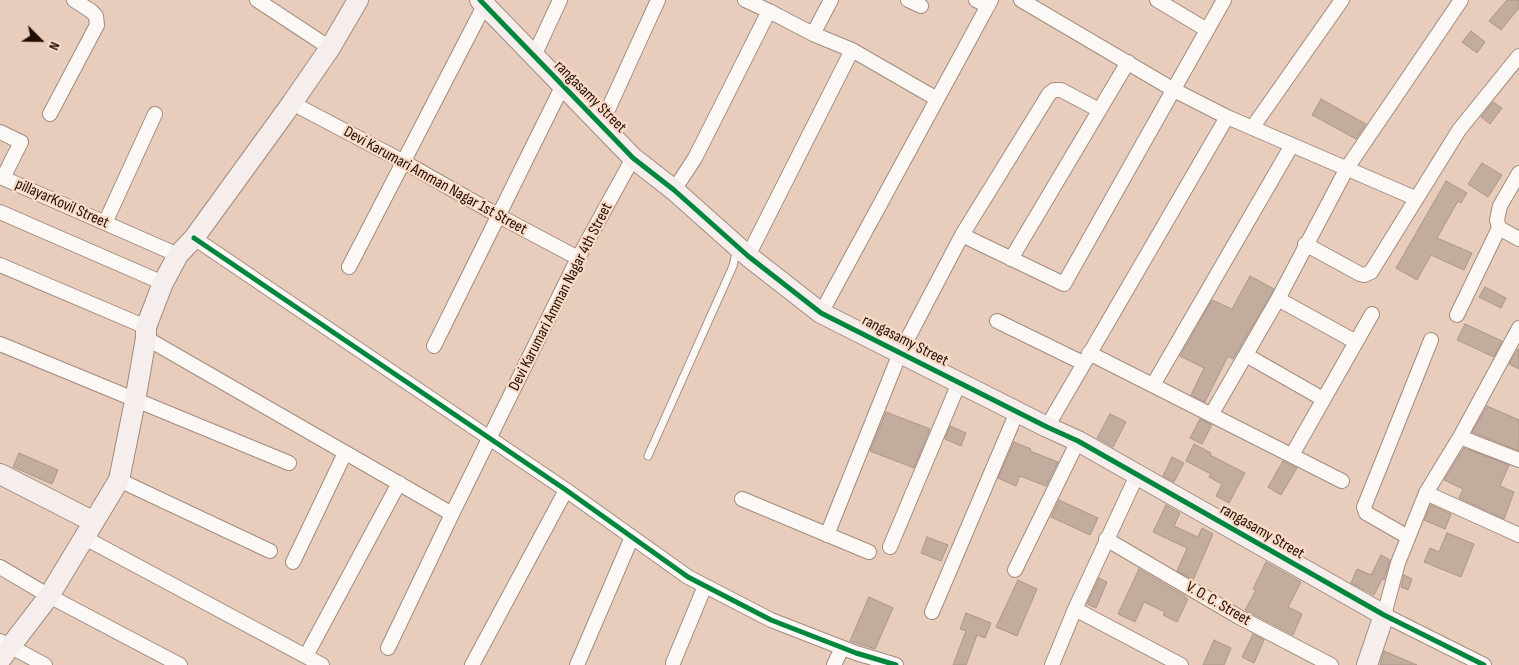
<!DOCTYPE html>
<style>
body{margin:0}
#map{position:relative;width:1519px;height:665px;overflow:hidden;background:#e9cdbc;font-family:"Sofia Sans Condensed",sans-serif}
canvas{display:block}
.north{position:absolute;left:15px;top:15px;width:50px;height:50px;-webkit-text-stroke:4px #fbdbc8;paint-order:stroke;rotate:113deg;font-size:14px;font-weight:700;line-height:20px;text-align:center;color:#210f05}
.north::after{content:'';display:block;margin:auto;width:18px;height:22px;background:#210f05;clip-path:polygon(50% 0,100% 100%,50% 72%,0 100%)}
</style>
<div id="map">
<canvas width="1519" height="665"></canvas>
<div class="north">N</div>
</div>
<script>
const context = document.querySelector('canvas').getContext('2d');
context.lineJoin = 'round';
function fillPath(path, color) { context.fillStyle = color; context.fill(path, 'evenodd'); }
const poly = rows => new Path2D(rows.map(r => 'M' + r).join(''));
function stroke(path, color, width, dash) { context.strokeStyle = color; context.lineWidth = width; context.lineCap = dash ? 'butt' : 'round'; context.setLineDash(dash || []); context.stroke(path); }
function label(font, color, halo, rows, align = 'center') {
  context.font = font + ' "Sofia Sans Condensed",sans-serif'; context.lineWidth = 4.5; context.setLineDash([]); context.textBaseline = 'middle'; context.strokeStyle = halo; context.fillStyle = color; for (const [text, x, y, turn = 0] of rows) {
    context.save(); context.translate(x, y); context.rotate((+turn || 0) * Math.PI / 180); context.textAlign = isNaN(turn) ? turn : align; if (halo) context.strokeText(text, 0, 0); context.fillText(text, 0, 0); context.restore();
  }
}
const building = poly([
 [1507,0,1519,0,1519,8,1501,30,1489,21,1507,0],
 [1471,31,1485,42,1477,53,1462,42,1471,31],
 [1321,99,1366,124,1356,139,1312,115,1321,99],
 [1493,102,1502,108,1490,124,1481,117,1493,102],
 [1482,163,1502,175,1488,197,1468,184,1482,163],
 [1446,181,1467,193,1461,203,1458,201,1437,238,1472,253,1464,270,1431,255,1417,280,1396,268,1446,181],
 [1250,276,1274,289,1233,359,1228,356,1205,402,1191,395,1204,368,1180,356,1212,300,1232,309,1250,276],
 [1485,287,1506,298,1501,308,1479,297,1485,287],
 [1465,324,1502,341,1494,357,1457,340,1465,324],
 [1518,349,1519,350,1519,369,1509,364,1518,349],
 [1487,406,1519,420,1519,451,1472,432,1487,406],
 [886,412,930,429,914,468,870,451,886,412],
 [1110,414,1126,422,1113,447,1097,438,1110,414],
 [1200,419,1212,425,1202,444,1190,438,1200,419],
 [950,426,966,433,961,446,945,439,950,426],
 [1014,442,1031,449,1030,451,1058,462,1046,486,1020,476,1016,486,998,478,1014,442],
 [1194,444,1211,453,1210,455,1245,473,1229,503,1216,496,1222,484,1209,477,1211,474,1186,461,1194,444],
 [1464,448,1509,465,1500,486,1514,492,1504,519,1459,498,1463,489,1444,480,1464,448],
 [19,453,58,470,52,484,13,467,19,453],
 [1172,457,1184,463,1174,482,1163,476,1172,457],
 [1283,461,1297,468,1281,495,1268,487,1283,461],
 [1059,500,1098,518,1090,535,1051,517,1059,500],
 [1166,505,1180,513,1174,526,1198,537,1202,528,1213,534,1193,580,1177,571,1187,548,1153,532,1166,505],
 [1431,505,1451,514,1445,529,1424,520,1431,505],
 [1447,533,1474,544,1461,577,1424,562,1430,548,1439,552,1447,533],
 [927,537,948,545,941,561,921,553,927,537],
 [1381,555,1390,560,1384,580,1382,579,1374,595,1351,583,1357,569,1371,575,1381,555],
 [1266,562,1301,582,1288,607,1302,614,1293,635,1245,610,1256,590,1253,589,1266,562],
 [1139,569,1185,596,1184,597,1188,599,1177,622,1163,615,1165,612,1144,602,1135,622,1118,614,1139,569],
 [1404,575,1412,579,1408,590,1401,587,1404,575],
 [1099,578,1107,582,1096,608,1087,604,1099,578],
 [1018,580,1037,589,1017,636,996,627,1018,580],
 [869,597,893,608,875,649,850,641,869,597],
 [966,613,991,623,985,638,977,635,966,665,953,665,966,631,960,629,966,613],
 [1253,634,1264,640,1254,663,1242,657,1253,634],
 [1214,640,1231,648,1224,665,1203,665,1214,640],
 [1384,651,1417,665,1380,665,1384,651]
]);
fillPath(building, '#c2ac9e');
stroke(building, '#ab9689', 1);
const lane = poly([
 [648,456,733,266,735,257,740,251]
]);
const street = poly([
 [257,0,330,48],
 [745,0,769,11,813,34,852,50,937,99],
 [908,0,921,6],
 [976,0,988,6],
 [1021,0,1174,90,1227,117,1415,198],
 [1157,0,1207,30],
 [813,34,831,0],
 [534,56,560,0],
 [292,103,404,162,499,216,578,258],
 [50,114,97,25,96,16,91,11,74,0],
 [601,125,658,0],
 [1252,128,1342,0],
 [0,132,21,142,3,178,178,255],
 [674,190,695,158,769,11],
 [0,212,163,283],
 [105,223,155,114],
 [1499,228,1497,220,1500,206,1519,173],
 [962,235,1064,284,1224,0],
 [194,238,566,490,688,577,771,620,856,653,896,665],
 [1305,244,1360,274,1364,275,1371,272,1459,130,1519,56],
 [748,256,852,50],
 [1011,259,1128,62],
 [0,265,146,327],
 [349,267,484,6],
 [1278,299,1356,342],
 [821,313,991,0],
 [1457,315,1499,228,1519,239],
 [997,321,1083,363],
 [146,338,452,514],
 [0,344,289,463],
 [434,346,562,87],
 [1089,353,1342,481],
 [1246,355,1323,399],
 [1153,385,1292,145],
 [1211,415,1278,299,1347,168,1461,0],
 [1047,427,1227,117],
 [1460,437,1519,460],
 [1292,455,1372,314],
 [119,480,270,551],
 [1426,493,1519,535],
 [742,499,869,552],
 [827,535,900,353,962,235,1049,94,1054,90,1061,90,1099,110],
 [1408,537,1366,513,1364,507,1431,340],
 [85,538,322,665],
 [1106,539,1239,617,1331,665],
 [890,547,959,383],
 [293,562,345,453],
 [0,567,49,596,180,665],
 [1015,570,1078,441],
 [1075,609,1181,665],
 [932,612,1017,412],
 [0,641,45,665],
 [388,648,452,514,578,258,633,158],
 [306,656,399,483],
 [673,663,705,586],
 [472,665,566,490],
 [577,665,632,537],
 [834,665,842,648],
 [1052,665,1075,609,1137,475],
 [1484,665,1384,615,1398,563,1426,493,1460,437,1519,328]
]);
const secondary = poly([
 [480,0,633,158,674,190,748,256,821,313,1047,427,1078,441,1384,615,1367,665],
 [0,474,94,522],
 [0,660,49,596,119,480,135,401,146,338,146,327,163,283,178,255,194,238,292,103,330,48,358,0]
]);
stroke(lane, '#a18c7e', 9);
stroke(street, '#a18c7e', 16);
stroke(secondary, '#a18c7e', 22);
stroke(lane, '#fcf8f5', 7);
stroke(street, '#fcf8f5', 14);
stroke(secondary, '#f6eeed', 20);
stroke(poly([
 [480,0,633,158,674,190,748,256,821,313,1047,427,1078,441,1384,615,1484,665],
 [194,238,566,490,688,577,771,620,856,653,896,665]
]), '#00873e', 5);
label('16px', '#210f05', '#fbdbc8', [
 ["rangasamy Street",590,97,45],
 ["Devi Karumari Amman Nagar 1st Street",435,181,29],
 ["pillayarKovil Street",62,204,24],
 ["Devi Karumari Amman Nagar 4th Street",561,297,-63],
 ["rangasamy Street",905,341,27],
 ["rangasamy Street",1262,532,30],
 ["V. O. C. Street",1218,604,30]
]);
</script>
